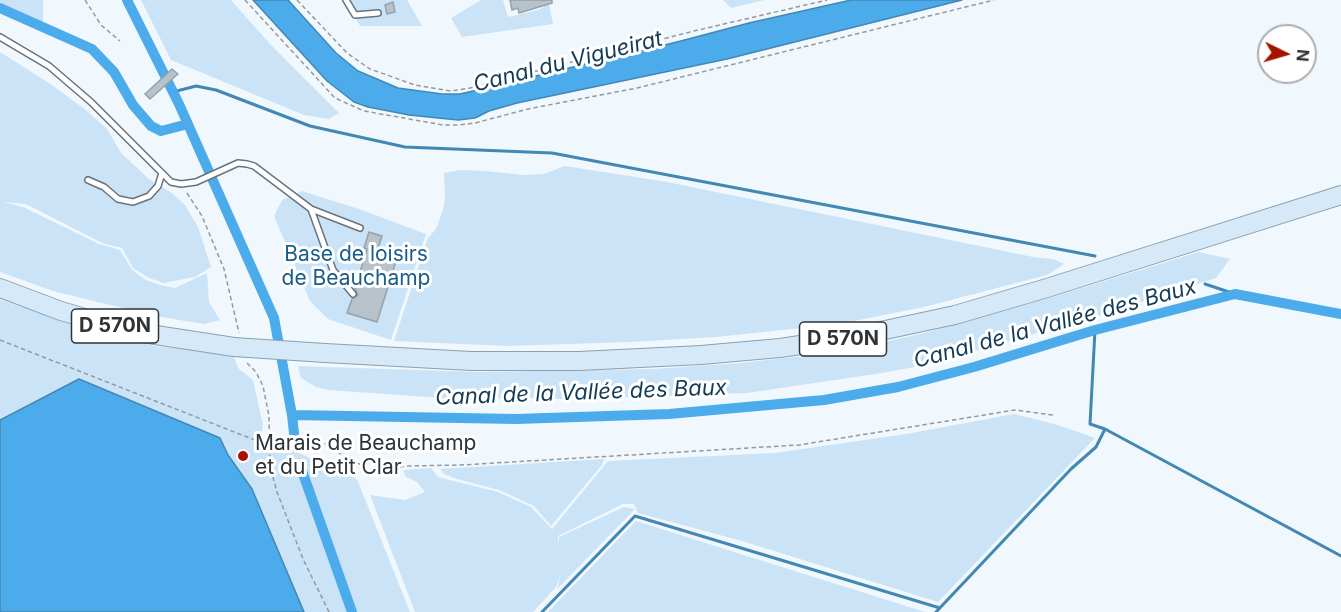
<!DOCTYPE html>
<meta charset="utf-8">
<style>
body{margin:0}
#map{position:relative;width:1341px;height:612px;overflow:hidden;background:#f1f8fd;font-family:Inter,sans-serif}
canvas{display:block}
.north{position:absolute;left:1257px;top:24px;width:60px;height:60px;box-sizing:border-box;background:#fff;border:2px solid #acadaf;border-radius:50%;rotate:95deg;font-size:16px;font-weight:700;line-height:24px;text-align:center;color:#2f3336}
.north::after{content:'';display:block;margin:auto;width:21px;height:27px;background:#a51300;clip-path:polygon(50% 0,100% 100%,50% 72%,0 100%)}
</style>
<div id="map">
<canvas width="1341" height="612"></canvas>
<div class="north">N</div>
</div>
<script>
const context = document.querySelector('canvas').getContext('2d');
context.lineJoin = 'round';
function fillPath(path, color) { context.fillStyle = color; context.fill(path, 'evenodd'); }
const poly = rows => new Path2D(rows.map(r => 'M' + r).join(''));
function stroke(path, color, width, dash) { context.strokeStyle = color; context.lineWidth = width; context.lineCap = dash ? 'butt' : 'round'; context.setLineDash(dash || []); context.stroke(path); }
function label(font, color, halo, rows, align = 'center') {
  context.font = font + ' Inter,sans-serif'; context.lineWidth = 6; context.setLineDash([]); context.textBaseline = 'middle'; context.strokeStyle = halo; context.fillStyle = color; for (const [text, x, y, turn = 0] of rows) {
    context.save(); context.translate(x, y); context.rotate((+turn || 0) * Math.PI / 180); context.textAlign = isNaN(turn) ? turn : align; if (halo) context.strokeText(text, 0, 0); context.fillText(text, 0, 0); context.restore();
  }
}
fillPath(poly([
 [0,0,43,0,43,22,0,3],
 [141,0,231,0,270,44,339,113,329,119,304,115,171,60],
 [345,0,407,0,422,26,360,26],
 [481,0,503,0,508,17,538,10,544,7,542,0,548,0,553,24,462,37,451,18],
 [723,0,764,0,731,8],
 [0,52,49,83,86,110,107,129,121,153,149,179,172,193,185,205,198,227,211,267,195,277,163,283,147,277,133,268,122,248,102,243,26,204,3,202,23,207,99,244,120,250,132,270,146,280,160,285,175,288,207,273,209,302,220,320,204,324,155,316,53,291,0,272],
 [565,166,667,182,1033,257,1053,259,1064,264,1047,275,924,307,839,324,716,337,630,342,507,346,394,341,428,238,436,229,443,210,445,197,444,173,460,170,485,171,525,175,544,174],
 [302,191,362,210,426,234,391,340,328,319,310,301,274,216,282,200],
 [1199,252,1230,259,1216,278,1107,313,930,364,882,373,747,393,580,399,442,398,328,390,316,387,301,378,298,366,477,372,654,369,740,363,840,352,920,334,1056,296],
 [0,300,76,325,154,346,203,351,234,357,238,368,253,380,263,425,261,436,357,479,410,612,0,612],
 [1014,414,1058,425,1095,438,938,602,742,541,638,513,634,504,623,504,558,536,559,547,559,537,624,507,635,509,557,589,561,573,556,587,533,612,415,612,370,495,405,500,425,492,417,482,405,476,404,470,431,468,438,477,498,492,531,507,552,529,608,461,775,453,906,434],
 [604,459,602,465,551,526,534,506,499,490,457,479,444,474,440,469],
 [636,521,925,612,548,612]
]), '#cae3f7');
const water = poly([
 [253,0,288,0,336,53,358,71,398,88,442,94,460,94,512,82,525,81,536,76,677,42,749,23,851,0,962,0,727,59,517,103,489,111,475,118,458,120,409,115,368,107,354,102,327,81,253,0],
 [79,379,220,438,228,455,252,489,304,612,0,612,0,420,79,379]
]);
fillPath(water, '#4cabea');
stroke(water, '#4387b4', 1.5);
stroke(poly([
 [173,92,196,86,216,90,310,126,405,147,552,153,1095,256],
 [1205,284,1235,294],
 [1095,330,1090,424,1105,429,1341,556],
 [542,612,635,516,940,608],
 [936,612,1071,469,1096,447,1105,429]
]), '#4387b4', 3);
stroke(poly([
 [127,0,179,104,274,318,292,415,516,419,669,414,824,400,898,387,974,367,1095,330,1235,294,1341,314],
 [0,8,92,49,114,72,133,105,151,126,161,131,188,124],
 [292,415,294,433],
 [301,468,352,612]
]), '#4cabea', 10);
const building = poly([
 [510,0,552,0,552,3,519,13,518,8,512,10,510,0],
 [393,2,395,12,387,14,385,5,393,2],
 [172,69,178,74,150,99,145,94,172,69],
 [369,232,382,236,377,251,397,258,377,322,347,313,352,299,358,295,355,289,367,249,364,248,369,232]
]);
fillPath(building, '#b8c2cb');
stroke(building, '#96a1a9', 1.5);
const service = poly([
 [346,0,355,15,378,13],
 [0,37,49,66,91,102,171,182,181,184,196,182,238,163,247,164,254,166,311,209,360,228],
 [88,180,104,187,118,199,133,202,149,196,158,186,162,173],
 [311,209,333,270,353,294]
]);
const primary = poly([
 [0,288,61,311,105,324,149,334,234,347],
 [325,353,471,361,579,361,701,355,780,348,848,338,955,315,1047,288,1341,195]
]);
stroke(service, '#6a737b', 8);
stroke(primary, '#89a0b1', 20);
stroke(poly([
 [85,0,101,25,120,41],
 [245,0,335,98,364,111,443,125,459,125,475,123,528,109,637,88,994,0],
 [297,0,347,53,370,69,415,85,451,91,470,88,694,31,827,0],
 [187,193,202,216,224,269,239,333],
 [0,340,270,446,307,442,326,444,348,459,375,471,406,466,461,465,799,445,1015,410,1053,415],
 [247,363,256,372,263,386,269,416,270,466,277,492,303,559,329,612]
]), '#94999d', 1.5, [4.5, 3]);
stroke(service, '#fff', 5);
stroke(primary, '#d5e9f8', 18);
const primaryBridge = poly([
 [234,347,325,353]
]);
stroke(primaryBridge, '#89a0b1', 20, []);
stroke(primaryBridge, '#d5e9f8', 18);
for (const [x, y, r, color] of [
 [243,456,6,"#a51300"]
]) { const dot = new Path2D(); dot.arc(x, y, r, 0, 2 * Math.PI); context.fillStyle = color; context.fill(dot); stroke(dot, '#fff', 2); }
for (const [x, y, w] of [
 [115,326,87],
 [843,339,87]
]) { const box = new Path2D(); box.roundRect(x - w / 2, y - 17, w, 34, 4.5); context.fillStyle = '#fff'; context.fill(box); stroke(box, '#2f3336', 1.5); }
label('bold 20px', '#2f3336', null, [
 ["D 570N",115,326],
 ["D 570N",843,339]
]);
label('21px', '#195d88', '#fff', [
 ["Base de loisirs",356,255],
 ["de Beauchamp",356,279]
]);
label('21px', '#2f3336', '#fff', [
 ["Marais de Beauchamp",255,444],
 ["et du Petit Clar",255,468]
], 'left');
label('italic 22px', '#143b55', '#fff', [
 ["Canal du Vigueirat",568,62,-14],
 ["Canal de la Vallée des Baux",1055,324,-15],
 ["Canal de la Vallée des Baux",581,393,-2]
]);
</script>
